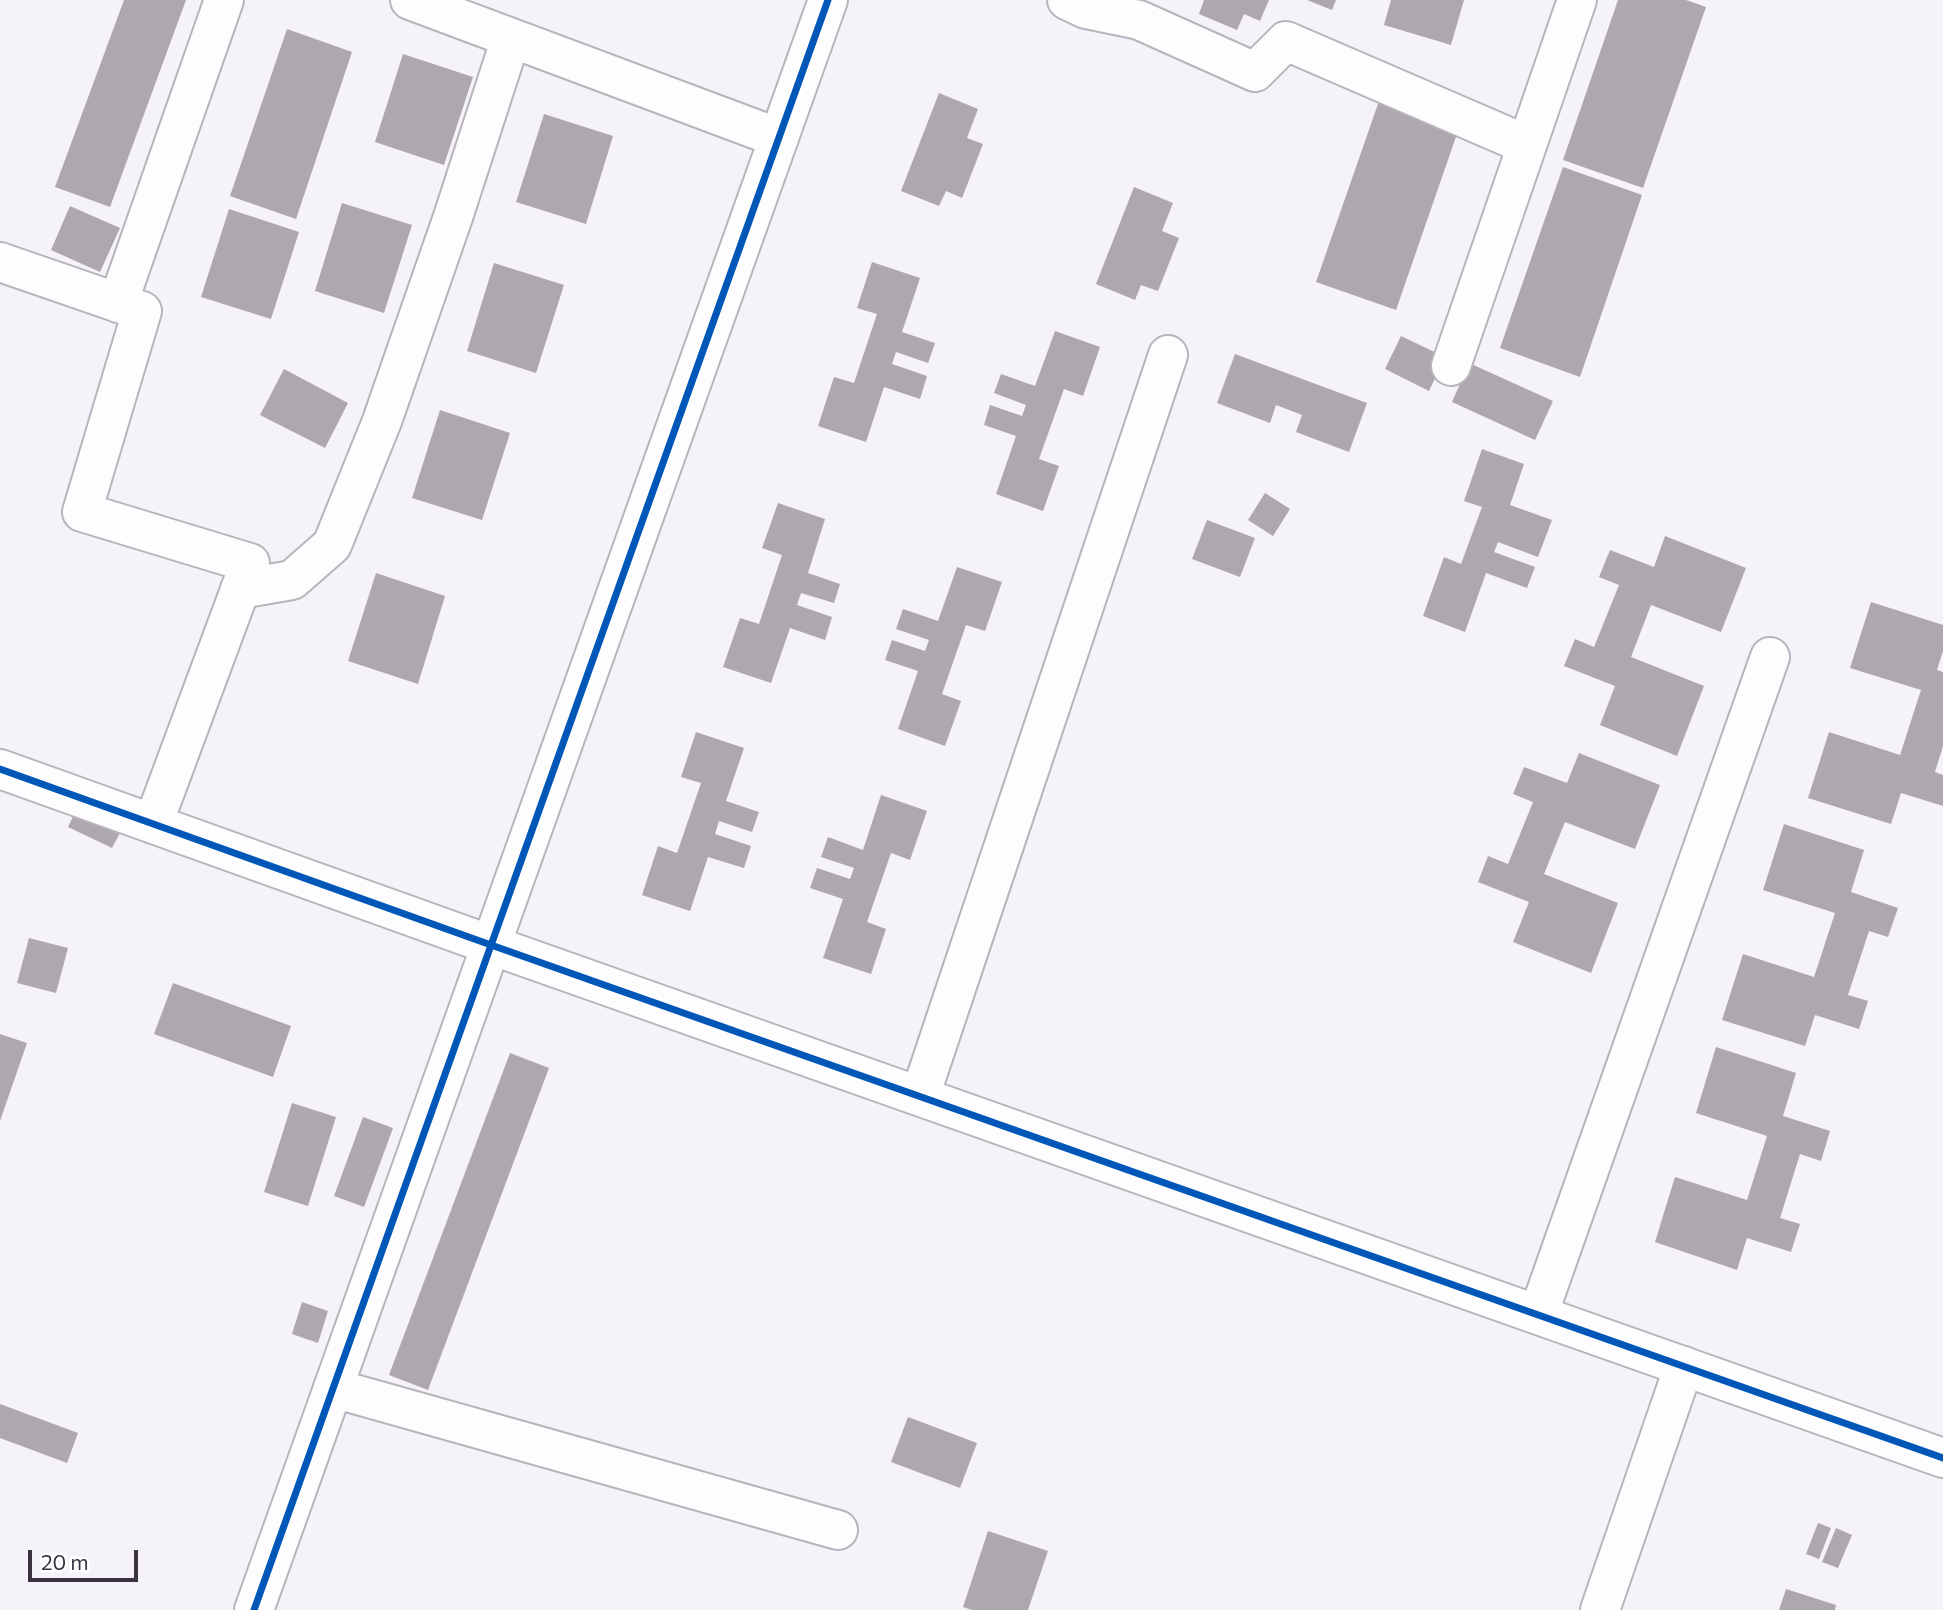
<!DOCTYPE html>
<style>
body{margin:0}
#map{position:relative;width:1943px;height:1610px;overflow:hidden;background:#f5f2f9;font-family:Commissioner,sans-serif}
canvas{display:block}
.scale{position:absolute;left:28px;top:1550px;width:110px;height:32px;box-sizing:border-box;border:4px solid #39333f;border-top:0;padding-left:9px;font-size:21px;line-height:24px;white-space:nowrap;color:#39333f;-webkit-text-stroke:5px #fff;paint-order:stroke}
</style>
<div id="map">
<canvas width="1943" height="1610"></canvas>
<div class="scale">20 m</div>
</div>
<script>
const context = document.querySelector('canvas').getContext('2d');
context.lineJoin = 'round';
function fillPath(path, color) { context.fillStyle = color; context.fill(path, 'evenodd'); }
const poly = rows => new Path2D(rows.map(r => 'M' + r).join(''));
function stroke(path, color, width, dash) { context.strokeStyle = color; context.lineWidth = width; context.lineCap = dash ? 'butt' : 'round'; context.setLineDash(dash || []); context.stroke(path); }
fillPath(poly([
 [124,0,186,0,110,207,55,187],
 [1204,0,1269,0,1260,21,1244,14,1237,30,1199,14],
 [1307,0,1336,0,1332,10],
 [1391,0,1464,0,1451,45,1384,25],
 [1618,0,1686,0,1706,7,1643,188,1563,160],
 [287,29,352,52,296,219,230,196],
 [403,54,473,77,444,165,375,142],
 [939,93,978,109,967,138,983,144,962,198,946,191,939,206,901,191],
 [1379,101,1459,128,1396,310,1316,282],
 [544,114,613,136,586,224,516,202],
 [1563,167,1642,195,1580,377,1500,348],
 [1134,187,1173,203,1162,231,1179,238,1158,291,1141,285,1135,300,1096,284],
 [342,203,412,225,384,313,315,291],
 [70,206,120,228,100,272,51,250],
 [229,209,299,232,271,319,201,297],
 [872,262,920,278,902,332,935,343,928,363,896,352,892,364,927,376,920,399,884,387,866,442,818,426,834,377,854,383,877,314,857,308],
 [494,263,564,285,536,373,467,351],
 [1055,331,1100,347,1083,396,1064,389,1039,459,1059,466,1043,511,996,494,1016,436,984,425,990,405,1022,416,1026,405,994,393,1001,374,1035,386],
 [1401,336,1445,357,1429,391,1385,369],
 [1235,354,1367,403,1349,452,1296,432,1302,415,1276,405,1270,423,1217,403],
 [1469,363,1553,401,1535,440,1452,402],
 [284,369,348,403,325,448,260,415],
 [440,410,510,433,482,520,412,498],
 [1482,449,1524,464,1510,505,1552,520,1538,557,1498,542,1494,552,1535,567,1527,588,1486,573,1465,632,1423,616,1444,557,1461,564,1482,507,1464,501],
 [1265,493,1290,509,1273,536,1248,520],
 [778,503,825,519,808,573,840,584,834,603,801,593,797,605,832,617,825,640,790,628,771,683,723,667,740,618,759,624,782,555,762,548],
 [1207,520,1255,538,1240,577,1192,559],
 [1665,536,1746,568,1721,632,1651,605,1631,657,1704,686,1677,756,1600,725,1615,686,1564,666,1575,639,1594,647,1619,585,1599,577,1610,550,1654,567],
 [957,567,1002,582,985,631,966,625,942,694,961,701,945,746,898,729,918,671,885,660,892,640,925,651,929,640,896,629,903,609,938,621],
 [376,573,445,596,418,684,348,661],
 [1871,602,1943,625,1943,651,1937,670,1943,672,1943,746,1935,772,1943,775,1943,806,1901,793,1891,824,1808,798,1829,732,1900,755,1921,690,1850,668],
 [696,732,744,748,726,801,759,812,752,832,719,821,715,834,751,846,744,868,708,857,690,911,642,895,658,846,677,853,701,783,681,777],
 [1579,753,1660,785,1635,849,1565,822,1544,874,1618,903,1591,973,1513,942,1529,902,1478,882,1488,856,1508,864,1533,802,1513,794,1524,767,1567,783],
 [881,795,927,811,910,860,891,853,867,922,886,929,871,974,823,958,843,899,810,888,817,868,850,879,854,868,821,857,828,837,863,850],
 [76,810,121,831,112,848,68,827],
 [1784,824,1864,850,1851,892,1898,908,1888,937,1869,931,1848,995,1868,1001,1859,1029,1815,1015,1805,1046,1722,1020,1743,954,1814,977,1835,913,1763,890],
 [29,938,68,948,56,993,17,983],
 [173,983,291,1026,273,1077,154,1034],
 [0,1034,27,1043,0,1121],
 [1716,1047,1796,1073,1783,1116,1830,1131,1821,1161,1800,1154,1780,1218,1800,1224,1791,1252,1747,1238,1737,1270,1655,1242,1675,1177,1747,1200,1767,1136,1696,1113],
 [510,1053,549,1068,428,1390,389,1375],
 [292,1103,336,1117,308,1206,264,1192],
 [363,1117,393,1128,364,1207,334,1196],
 [302,1302,328,1311,318,1343,292,1334],
 [0,1404,78,1433,67,1463,0,1438],
 [908,1417,977,1443,960,1488,891,1462],
 [1818,1523,1831,1528,1819,1559,1806,1554],
 [1836,1528,1852,1535,1838,1568,1822,1562],
 [988,1531,1048,1551,1028,1610,972,1610,963,1607],
 [1786,1589,1836,1605,1835,1610,1779,1610]
]), '#aea7ad');
const street = poly([
 [410,0,779,138],
 [1067,0,1086,9,1139,20,1255,72,1286,41,1527,145],
 [0,262,142,311,82,512,250,563,153,824],
 [118,303,224,0],
 [1451,366,1577,0],
 [240,589,292,580,332,545,382,421,453,217,511,38],
 [0,769,491,945,1943,1458],
 [920,1096,1168,355],
 [1538,1315,1770,657],
 [333,1388,838,1530],
 [1600,1610,1684,1366]
]);
const secondary = poly([
 [254,1610,828,0]
]);
stroke(street, '#b8b4bc', 42);
stroke(secondary, '#b8b4bc', 42);
stroke(street, '#fefdfe', 38);
stroke(secondary, '#fefdfe', 38);
stroke(poly([
 [0,769,491,945,1943,1458],
 [254,1610,828,0]
]), '#0057b8', 7);
</script>
